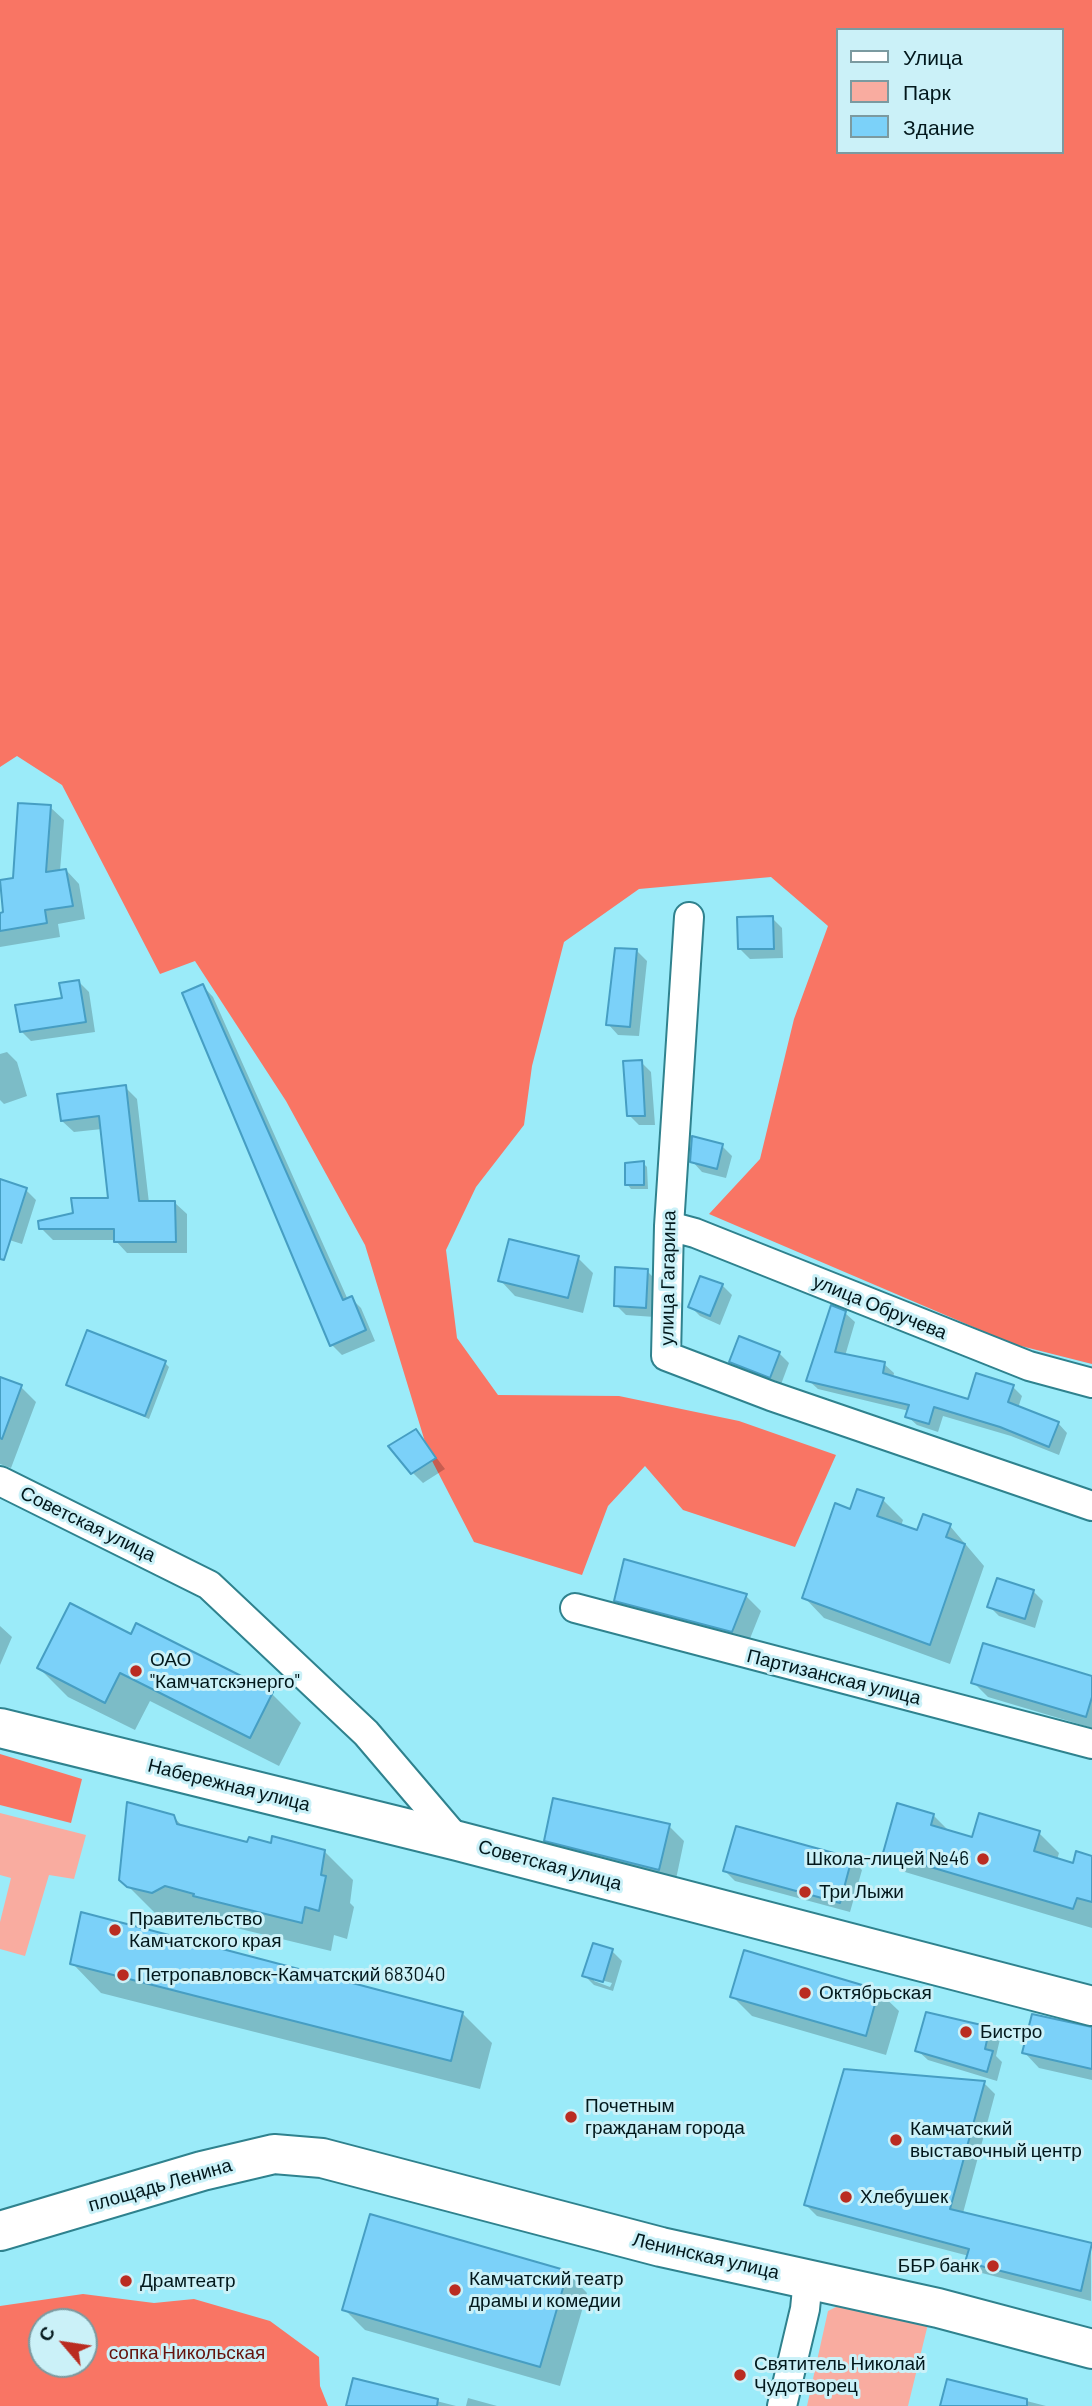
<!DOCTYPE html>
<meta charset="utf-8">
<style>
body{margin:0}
#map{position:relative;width:1092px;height:2406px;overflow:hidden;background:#9bebf9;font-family:Barlow,sans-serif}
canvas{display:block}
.legend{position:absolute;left:836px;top:28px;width:228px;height:126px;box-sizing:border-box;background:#cbf1f8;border:2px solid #7b9aa0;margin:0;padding:9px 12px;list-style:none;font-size:21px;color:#02181c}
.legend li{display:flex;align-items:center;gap:14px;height:35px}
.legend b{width:35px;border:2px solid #7b9aa0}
.north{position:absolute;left:28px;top:2308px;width:70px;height:70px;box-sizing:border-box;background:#cbf1f8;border:2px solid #7b9aa0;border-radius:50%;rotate:299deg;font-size:19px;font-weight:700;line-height:28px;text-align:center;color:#02181c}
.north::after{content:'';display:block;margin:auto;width:24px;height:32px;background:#ba2c21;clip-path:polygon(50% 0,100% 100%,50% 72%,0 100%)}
</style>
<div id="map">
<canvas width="1092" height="2406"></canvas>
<ul class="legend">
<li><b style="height:9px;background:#fff"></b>Улица</li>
<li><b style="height:19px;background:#f9aca0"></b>Парк</li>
<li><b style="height:19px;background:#7bd1f9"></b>Здание</li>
</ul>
<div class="north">С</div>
</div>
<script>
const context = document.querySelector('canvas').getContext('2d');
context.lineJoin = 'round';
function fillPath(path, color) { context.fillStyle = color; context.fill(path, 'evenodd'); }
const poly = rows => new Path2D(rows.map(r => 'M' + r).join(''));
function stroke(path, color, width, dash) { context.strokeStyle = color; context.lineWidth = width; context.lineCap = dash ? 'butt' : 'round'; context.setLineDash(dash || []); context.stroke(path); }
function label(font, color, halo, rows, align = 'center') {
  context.font = font + ' Barlow,sans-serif'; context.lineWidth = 6; context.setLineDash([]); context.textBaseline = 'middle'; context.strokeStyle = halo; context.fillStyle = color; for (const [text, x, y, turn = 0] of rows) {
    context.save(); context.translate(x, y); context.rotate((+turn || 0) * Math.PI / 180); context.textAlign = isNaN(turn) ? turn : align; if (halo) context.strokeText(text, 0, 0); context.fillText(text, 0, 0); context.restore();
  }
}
fillPath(poly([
 [0,1813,86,1835,74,1879,49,1875,25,1956,0,1949,0,1922,11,1878,0,1875],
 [842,2304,928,2324,908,2406,807,2406,828,2311]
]), '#f9aca0');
fillPath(poly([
 [0,0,1092,0,1092,1364,1013,1344,709,1214,760,1159,794,1019,828,926,771,877,639,889,564,942,532,1066,524,1125,476,1187,446,1250,457,1338,498,1395,619,1396,739,1421,836,1455,795,1547,683,1510,645,1466,608,1506,582,1575,474,1542,429,1455,365,1245,286,1101,195,961,160,974,62,785,17,756,0,767],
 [838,30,1062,30,1062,152,838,152],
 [0,1754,82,1779,71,1823,0,1805],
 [83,2294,154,2303,194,2299,270,2321,319,2357,320,2386,328,2406,0,2406,0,2306],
 [84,2322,84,2364,42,2364,42,2322]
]), '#f97564');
fillPath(poly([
 [50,807,64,820,60,871,66,870,79,884,85,919,58,924,60,937,0,947,0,914,5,914,0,882,15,879],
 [772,918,782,928,783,958,750,959,740,949],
 [637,951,647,961,639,1036,618,1035,608,1024],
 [79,982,89,992,95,1032,31,1041,21,1031,64,1000],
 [203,986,213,997,348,1300,351,1298,361,1308,375,1341,342,1355,332,1345],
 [7,1052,17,1062,27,1096,4,1104,0,1100,0,1054],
 [641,1062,651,1072,655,1125,639,1125,629,1115],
 [125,1087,137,1099,149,1203,175,1203,187,1214,187,1253,127,1253,115,1240,53,1240,41,1228,110,1200,102,1129,74,1132,62,1121],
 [722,1146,732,1156,726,1178,702,1172,692,1161],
 [643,1163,647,1167,648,1189,631,1189,627,1184],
 [0,1183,26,1190,36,1200,22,1244,0,1237],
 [578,1258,593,1273,583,1313,515,1296,500,1280],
 [647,1271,657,1281,655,1317,626,1315,616,1305],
 [722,1285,732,1295,720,1325,700,1316,690,1306],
 [845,1313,855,1322,845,1356,884,1364,894,1373,893,1378,969,1401,1013,1387,1022,1396,1018,1408,1058,1423,1067,1433,1059,1455,1011,1436,943,1416,938,1432,917,1425,907,1416,909,1411,818,1389,808,1380],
 [779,1353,789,1363,780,1387,742,1372,732,1362],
 [165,1363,169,1367,149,1419,68,1384],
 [0,1379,21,1387,36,1402,11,1468,0,1464],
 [416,1431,445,1469,423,1483,413,1473],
 [883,1500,903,1520,901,1526,918,1532,950,1526,984,1566,950,1664,824,1618,804,1597,851,1511],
 [1033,1591,1043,1601,1035,1628,999,1616,989,1606],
 [746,1596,761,1611,747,1646,631,1616,616,1601],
 [137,1625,272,1694,301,1723,279,1766,150,1701,135,1730,68,1697,39,1668,132,1636],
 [0,1626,12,1637,0,1665],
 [1092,1677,1092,1728,988,1697,973,1682],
 [933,1815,950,1832,973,1839,1039,1833,1059,1853,1057,1860,1074,1865,1092,1857,1092,1928,905,1872,885,1852],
 [173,1816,184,1828,248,1844,324,1851,353,1880,350,1903,354,1907,347,1939,334,1935,331,1951,224,1925,220,1921,195,1915,182,1921,158,1916,121,1879],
 [669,1826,684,1841,675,1884,561,1856,545,1840],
 [737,1828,852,1860,862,1870,850,1912,735,1881,725,1871],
 [612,1951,622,1961,613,1991,594,1985,584,1975],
 [594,1978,612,1983,610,1987,594,1981],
 [72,1963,463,2014,492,2043,480,2089,101,1993],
 [878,1991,899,2011,886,2055,752,2016,732,1996],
 [990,2028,1000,2039,996,2056,1002,2062,997,2081,928,2060,917,2050],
 [1092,2029,1092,2080,1039,2068,1024,2052],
 [984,2083,995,2094,963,2213,1091,2244,1091,2301,978,2272,967,2261,969,2256,817,2216,806,2205],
 [567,2272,587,2293,560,2386,365,2330,344,2309],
 [354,2380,456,2406,347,2406],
 [949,2381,1046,2406,942,2406],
 [468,2398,497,2406,466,2406]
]), '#0003');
const building = poly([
 [18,803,51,805,46,872,66,869,73,906,45,910,47,923,0,931,0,913,3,912,0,880,13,878,18,803],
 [773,916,774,949,738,949,737,917,773,916],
 [615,948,637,949,630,1027,606,1025,615,948],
 [79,980,86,1022,20,1032,15,1005,62,998,59,983,79,980],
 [203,984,343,1300,352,1296,366,1330,330,1346,182,993,203,984],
 [642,1060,645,1116,627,1116,623,1061,642,1060],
 [126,1085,139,1201,175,1201,176,1242,114,1242,114,1229,39,1229,38,1221,73,1213,71,1198,108,1198,99,1116,61,1121,57,1094,126,1085],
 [692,1136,723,1144,717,1169,690,1162,692,1136],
 [644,1161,644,1185,625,1185,625,1163,644,1161],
 [0,1179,27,1188,4,1260,0,1259,0,1179],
 [509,1239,579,1256,568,1298,498,1281,509,1239],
 [615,1267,648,1269,646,1308,614,1306,615,1267],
 [700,1276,723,1284,710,1316,688,1307,700,1276],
 [831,1305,846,1311,835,1352,885,1362,883,1373,968,1399,976,1373,1014,1385,1008,1402,1059,1422,1049,1447,1000,1427,934,1407,929,1424,905,1417,909,1405,806,1381,831,1305],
 [87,1330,166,1361,145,1416,66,1385,87,1330],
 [739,1336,780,1352,770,1378,729,1362,739,1336],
 [0,1377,22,1385,2,1439,0,1438,0,1377],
 [416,1429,436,1458,411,1474,388,1446,416,1429],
 [857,1489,884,1498,877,1516,917,1530,923,1514,951,1524,946,1537,965,1544,930,1645,802,1598,835,1503,850,1509,857,1489],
 [624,1559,747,1594,732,1632,614,1601,624,1559],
 [997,1578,1034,1590,1025,1619,987,1607,997,1578],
 [70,1603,131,1634,136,1623,273,1692,250,1738,120,1673,105,1703,37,1668,70,1603],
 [983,1643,1092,1676,1092,1697,1086,1717,971,1683,983,1643],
 [553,1798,670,1824,659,1870,544,1841,553,1798],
 [127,1802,174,1815,177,1824,247,1842,249,1837,271,1843,272,1836,325,1850,321,1875,326,1876,319,1911,305,1907,302,1923,193,1896,194,1894,165,1886,152,1893,127,1887,119,1880,127,1802],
 [897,1803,934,1814,931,1825,972,1837,979,1813,1040,1831,1034,1851,1073,1863,1076,1851,1092,1856,1092,1902,1077,1898,1073,1909,883,1853,897,1803],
 [736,1826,852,1858,840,1903,723,1871,736,1826],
 [81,1912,463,2012,451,2061,70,1964,81,1912],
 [593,1943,613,1949,603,1982,582,1976,593,1943],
 [744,1950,879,1990,866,2036,730,1997,744,1950],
 [926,2012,990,2027,985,2049,993,2051,987,2072,915,2051,926,2012],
 [1032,2014,1092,2027,1092,2069,1022,2053,1032,2014],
 [844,2069,985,2081,950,2209,1092,2243,1081,2291,965,2262,969,2249,804,2205,844,2069],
 [370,2214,568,2271,540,2367,342,2310,370,2214],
 [353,2378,438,2399,437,2406,346,2406,353,2378],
 [947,2379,1027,2399,1027,2406,940,2406,947,2379]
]);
fillPath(building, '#7bd1f9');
stroke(building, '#469ec3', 2);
const street = poly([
 [689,917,669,1226,666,1356,771,1396,1092,1506],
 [669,1226,695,1233,1029,1366,1092,1383],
 [0,1481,209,1585,366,1733,458,1841],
 [575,1608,1092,1744],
 [782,2406,805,2309,808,2279]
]);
const primary = poly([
 [0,1728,458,1841,1092,2006],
 [0,2231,202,2171,274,2154,322,2158,661,2247,938,2308,1092,2349]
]);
stroke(street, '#2f828e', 32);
stroke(primary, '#2f828e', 42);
stroke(street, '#fff', 28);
stroke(primary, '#fff', 38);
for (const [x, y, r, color] of [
 [136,1671,7,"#ba2c21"],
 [983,1859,7,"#ba2c21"],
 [805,1892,7,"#ba2c21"],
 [115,1930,7,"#ba2c21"],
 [123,1975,7,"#ba2c21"],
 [805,1993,7,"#ba2c21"],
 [966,2032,7,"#ba2c21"],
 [571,2117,7,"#ba2c21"],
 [896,2140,7,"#ba2c21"],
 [846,2197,7,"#ba2c21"],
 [993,2266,7,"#ba2c21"],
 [126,2281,7,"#ba2c21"],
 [455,2290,7,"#ba2c21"],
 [740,2375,7,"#ba2c21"]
]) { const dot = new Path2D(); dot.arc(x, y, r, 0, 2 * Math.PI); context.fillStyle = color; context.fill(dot); stroke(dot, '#cbf1f8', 2.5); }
label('19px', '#02181c', '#cbf1f8', [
 ["улица Гагарина",668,1278,-89],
 ["улица Обручева",880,1307,22],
 ["Советская улица",88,1524,26],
 ["Партизанская улица",834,1677,14],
 ["Набережная улица",229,1785,14],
 ["Советская улица",550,1865,15],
 ["площадь Ленина",160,2185,-16],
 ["Ленинская улица",706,2256,13]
]);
label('19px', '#02181c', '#cbf1f8', [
 ["ОАО",150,1660],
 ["\"Камчатскэнерго\"",150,1682],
 ["Школа-лицей №46",969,1859,"right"],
 ["Три Лыжи",819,1892],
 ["Правительство",129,1919],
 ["Камчатского края",129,1941],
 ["Петропавловск-Камчатский 683040",137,1975],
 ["Октябрьская",819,1993],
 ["Бистро",980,2032],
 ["Почетным",585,2106],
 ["гражданам города",585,2128],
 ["Камчатский",910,2129],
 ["выставочный центр",910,2151],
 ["Хлебушек",860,2197],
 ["ББР банк",979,2266,"right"],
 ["Камчатский театр",469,2279],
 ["драмы и комедии",469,2301],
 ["Драмтеатр",140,2281],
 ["Святитель Николай",754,2364],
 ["Чудотворец",754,2386]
], 'left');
label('19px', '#65120c', '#cbf1f8', [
 ["сопка Никольская",187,2353]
]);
</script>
